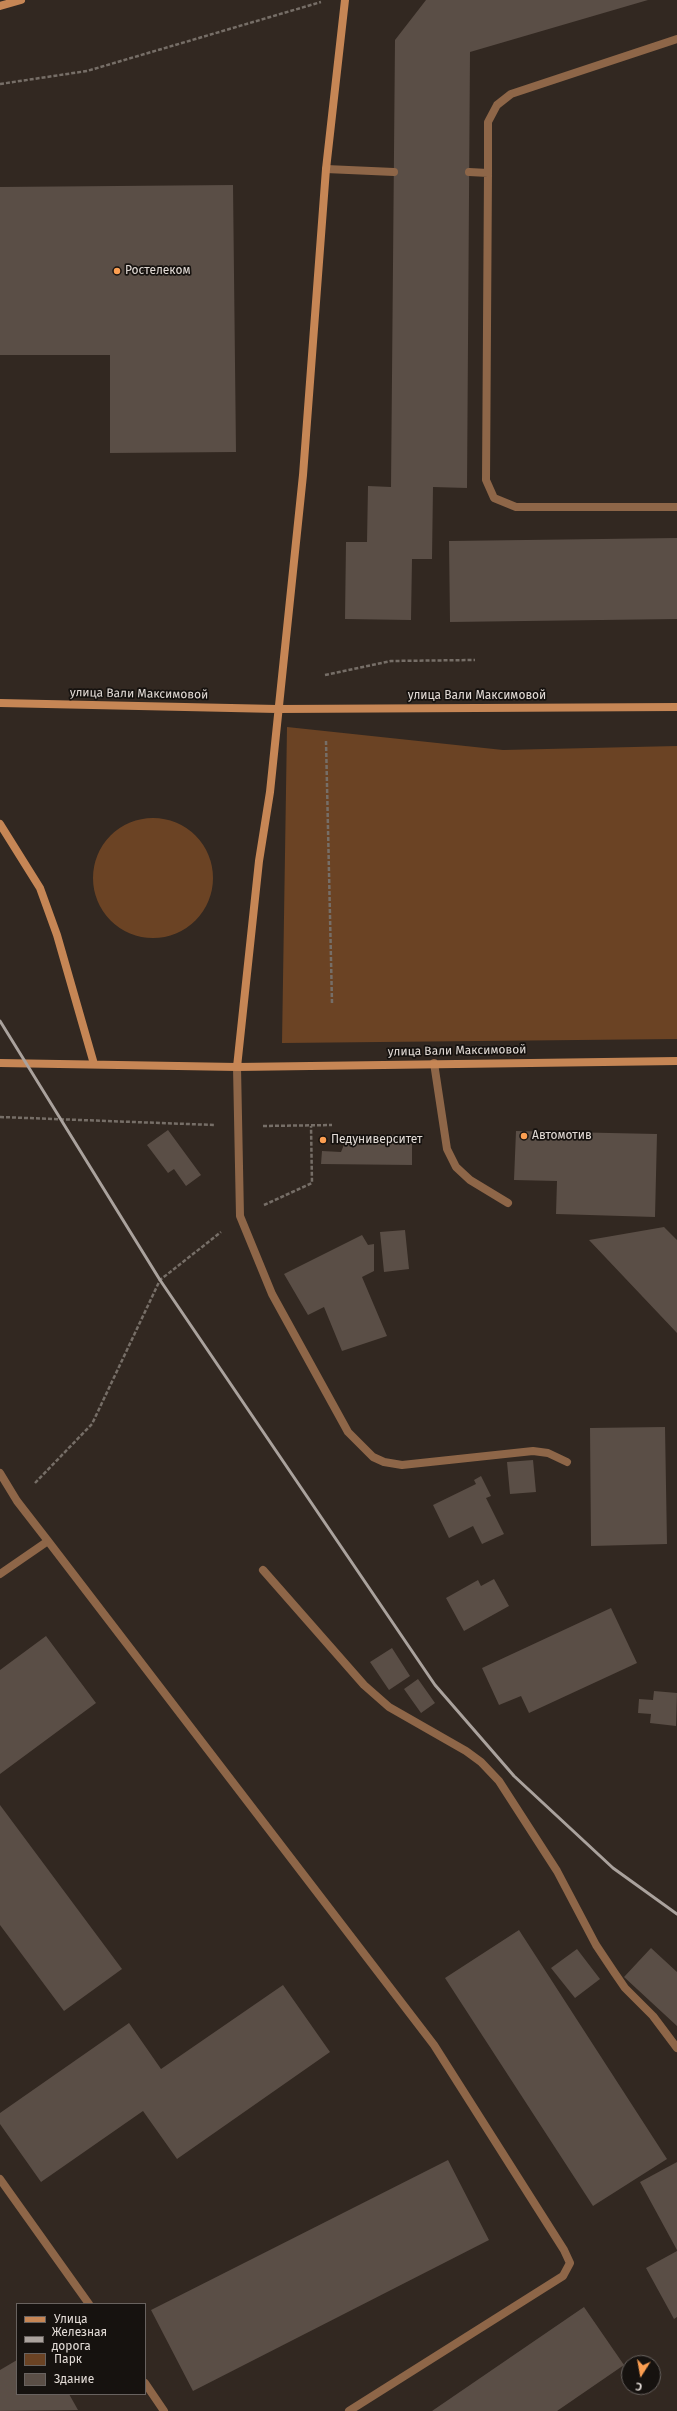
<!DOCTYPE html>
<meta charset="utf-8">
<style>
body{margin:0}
#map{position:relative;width:677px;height:2411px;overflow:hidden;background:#322821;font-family:"Fira Sans",sans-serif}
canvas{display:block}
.legend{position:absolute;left:16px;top:2303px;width:130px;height:92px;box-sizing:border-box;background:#16120f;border:1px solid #68625f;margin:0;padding:5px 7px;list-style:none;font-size:12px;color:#e2dbd6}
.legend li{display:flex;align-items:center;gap:8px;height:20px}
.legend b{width:20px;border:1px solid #68625f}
.north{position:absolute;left:621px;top:2355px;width:40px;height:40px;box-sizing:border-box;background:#16120f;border:1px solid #68625f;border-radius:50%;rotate:191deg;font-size:11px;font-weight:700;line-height:16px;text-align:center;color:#e2dbd6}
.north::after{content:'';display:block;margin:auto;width:14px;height:18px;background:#fb9e51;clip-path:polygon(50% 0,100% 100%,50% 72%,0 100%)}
</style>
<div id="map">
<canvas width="677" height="2411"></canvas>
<ul class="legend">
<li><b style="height:5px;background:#c68655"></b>Улица</li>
<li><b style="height:5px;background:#aaa29d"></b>Железная дорога</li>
<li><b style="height:11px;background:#6b4324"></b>Парк</li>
<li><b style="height:11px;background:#5a4e46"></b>Здание</li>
</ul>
<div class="north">С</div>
</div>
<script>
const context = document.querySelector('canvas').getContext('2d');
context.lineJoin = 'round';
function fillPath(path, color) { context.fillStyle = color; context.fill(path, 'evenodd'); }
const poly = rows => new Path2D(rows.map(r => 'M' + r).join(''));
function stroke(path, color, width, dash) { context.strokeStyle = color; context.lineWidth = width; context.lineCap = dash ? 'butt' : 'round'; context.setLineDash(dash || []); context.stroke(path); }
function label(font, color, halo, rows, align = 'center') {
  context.font = font + ' "Fira Sans",sans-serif'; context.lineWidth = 3.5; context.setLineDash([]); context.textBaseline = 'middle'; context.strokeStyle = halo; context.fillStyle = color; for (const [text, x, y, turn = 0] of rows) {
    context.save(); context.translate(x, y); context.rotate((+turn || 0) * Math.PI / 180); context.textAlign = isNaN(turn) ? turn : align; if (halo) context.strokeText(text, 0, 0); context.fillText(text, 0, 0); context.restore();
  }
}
fillPath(poly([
 [287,727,503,750,677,746,677,1039,282,1043],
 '93 878a60 60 0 1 1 120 0a60 60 0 1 1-120 0Z'
]), '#6b4324');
fillPath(poly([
 [426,0,648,0,470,52,467,488,433,487,432,559,412,559,411,620,345,619,346,542,367,542,368,486,391,487,395,40],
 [233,185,236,452,110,453,110,355,0,355,0,187],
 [677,538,677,619,450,622,449,541],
 [168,1130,201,1175,186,1186,174,1169,168,1173,147,1145],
 [516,1131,657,1134,655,1217,556,1214,557,1181,514,1180],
 [348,1135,412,1135,412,1165,321,1164,322,1151,341,1152],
 [664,1227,677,1240,677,1333,589,1240],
 [405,1230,409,1269,384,1272,380,1232],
 [362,1235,368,1245,374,1244,374,1271,362,1277,387,1336,342,1351,324,1307,308,1315,284,1274],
 [665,1427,667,1544,591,1546,590,1428],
 [533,1460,536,1492,510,1494,507,1462],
 [481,1476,491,1496,486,1498,504,1534,482,1544,473,1526,449,1538,433,1505,476,1484,474,1480],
 [494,1579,509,1606,464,1631,446,1598,478,1580,481,1586],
 [611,1608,637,1663,529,1713,521,1696,499,1705,482,1668],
 [46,1636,96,1703,0,1774,0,1670],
 [392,1648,410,1676,389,1690,370,1662],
 [418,1679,435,1703,421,1713,404,1689],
 [654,1691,677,1693,676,1726,650,1723,651,1714,638,1713,639,1699,653,1700],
 [0,1805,122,1969,64,2011,0,1925],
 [519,1930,667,2159,593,2206,445,1978],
 [651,1948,677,1972,677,2026,624,1977],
 [577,1949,600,1979,575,1998,551,1968],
 [283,1985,330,2052,177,2159,143,2111,41,2182,0,2124,0,2113,129,2023,161,2069],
 [448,2160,489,2240,193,2391,151,2310],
 [677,2162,677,2250,640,2182],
 [677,2251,677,2317,674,2319,646,2268],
 [584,2307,624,2365,557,2411,432,2411],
 [17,2360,17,2394,69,2394,78,2410,0,2411,0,2370]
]), '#5a4e46');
stroke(poly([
 [0,84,87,71,321,2],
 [325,675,391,661,475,660],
 [326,741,332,1003],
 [0,1117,214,1125],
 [263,1126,332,1125],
 [264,1205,312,1183,311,1126],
 [35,1483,92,1424,160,1280,221,1232]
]), '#766e67', 2.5, [4, 2]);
stroke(poly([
 [326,169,394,172],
 [469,172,488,173,488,122,497,105,511,94,677,39],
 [488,173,486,480,494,498,516,507,677,507],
 [434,1063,447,1149,456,1167,470,1180,508,1203],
 [237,1067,240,1216,272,1294,348,1432,373,1457,384,1462,402,1465,533,1451,548,1453,567,1462],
 [0,1473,17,1501,48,1541,434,2045,564,2250,570,2263,563,2276,349,2411],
 [263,1570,364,1685,389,1707,466,1751,481,1762,499,1781,557,1871,596,1945,614,1972,625,1988,653,2016,677,2048],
 [0,1574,48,1541],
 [0,2179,89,2304],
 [145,2383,164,2411]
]), '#8e6648', 8);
stroke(poly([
 [0,6,21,0],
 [0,703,277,709,677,707],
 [0,824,40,888,57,935,94,1064],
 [0,1063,237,1067,677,1061],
 [237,1067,259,861,270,792,303,475,326,169,345,0]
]), '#c68655', 8);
stroke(poly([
 [0,1021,160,1280,435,1685,514,1776,613,1868,677,1914]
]), '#aaa29d', 3);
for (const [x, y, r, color] of [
 [117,271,4,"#fb9e51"],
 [524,1136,4,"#fb9e51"],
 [323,1140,4,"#fb9e51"]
]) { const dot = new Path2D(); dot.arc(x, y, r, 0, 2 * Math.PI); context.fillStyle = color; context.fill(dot); stroke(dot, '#16120f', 1.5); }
label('12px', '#e2dbd6', '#16120f', [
 ["Ростелеком",125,271],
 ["Автомотив",532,1136],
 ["Педуниверситет",331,1140]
], 'left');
label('12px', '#e2dbd6', '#16120f', [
 ["улица Вали Максимовой",139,694,1],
 ["улица Вали Максимовой",477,696],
 ["улица Вали Максимовой",457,1051,-1]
]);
</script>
